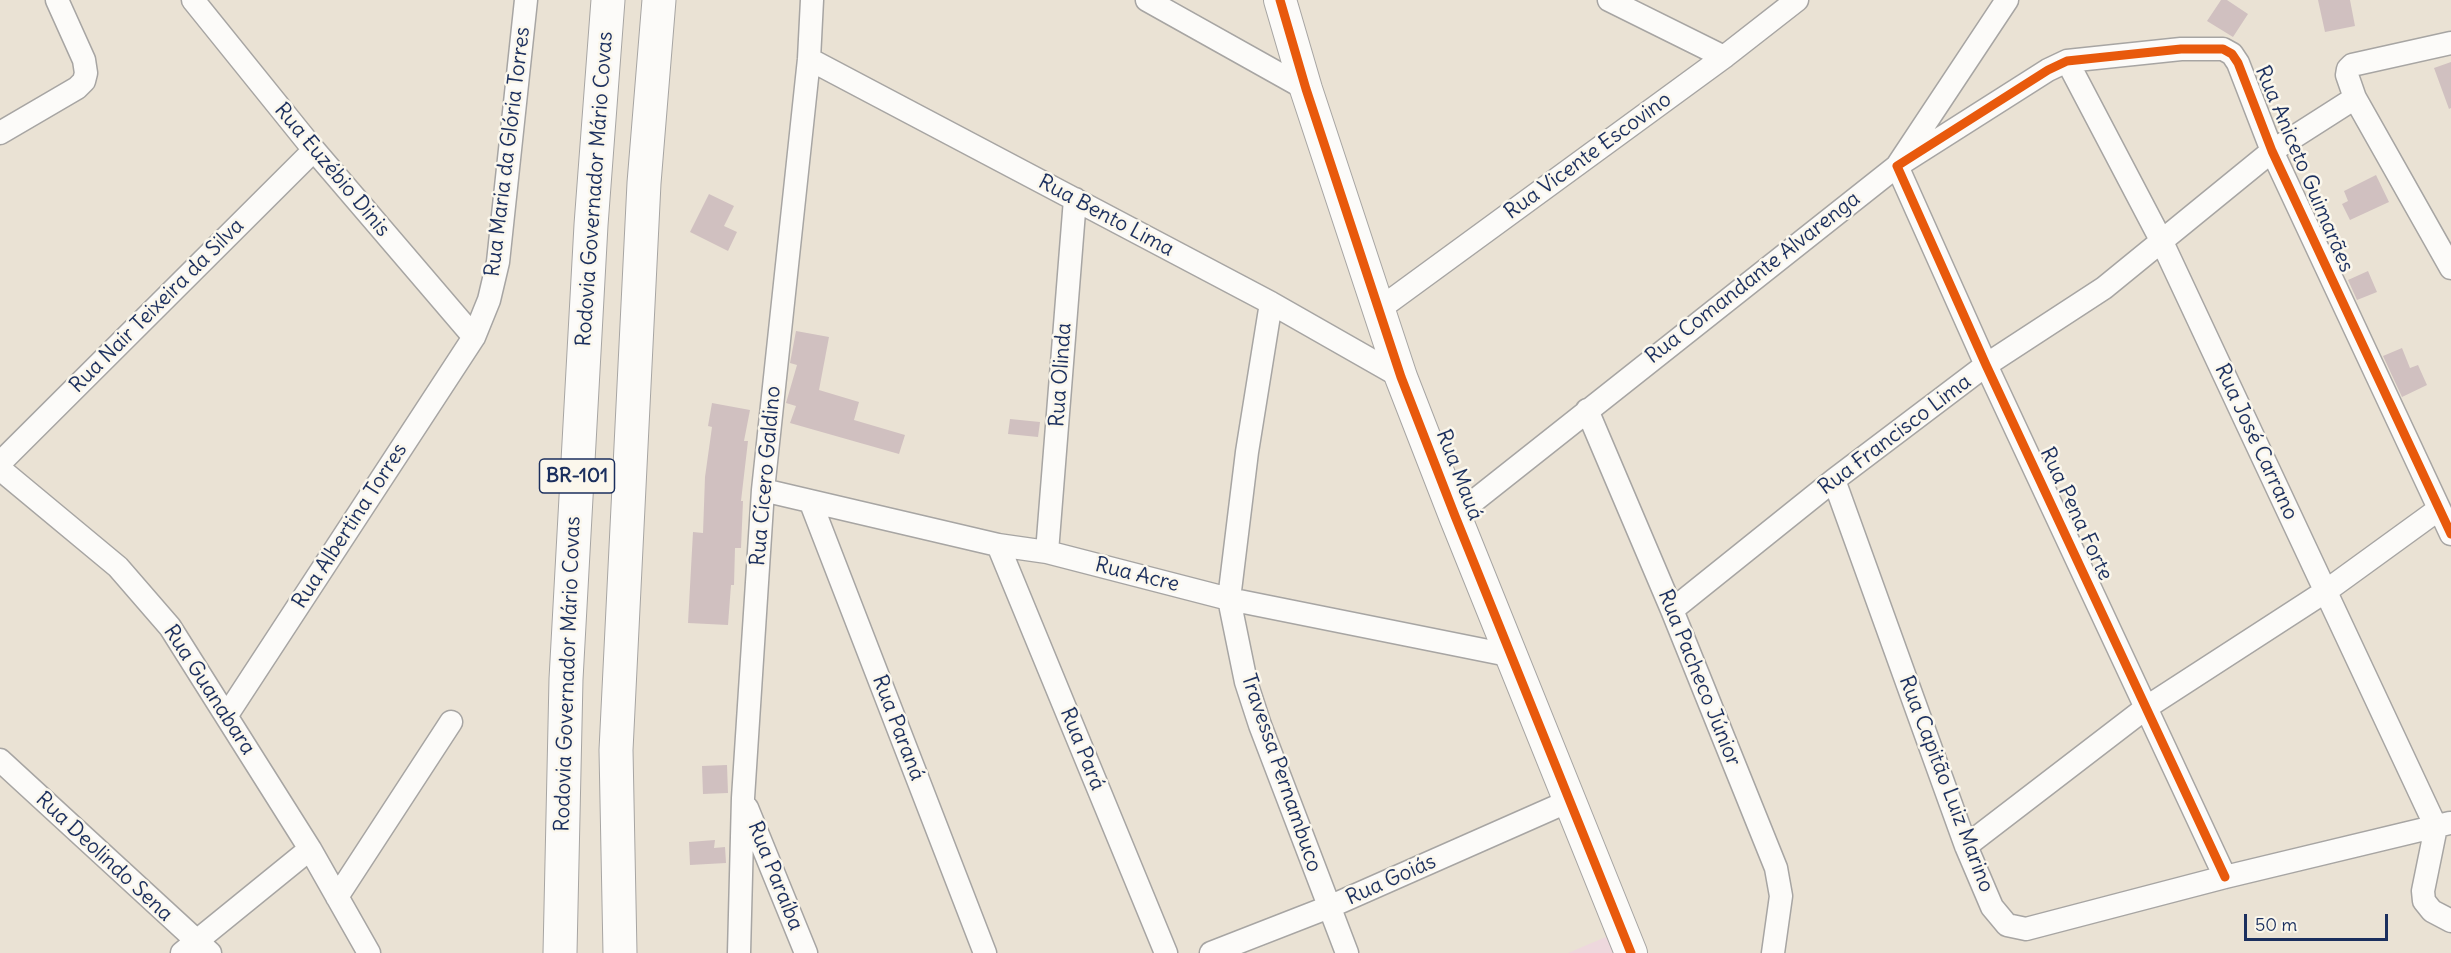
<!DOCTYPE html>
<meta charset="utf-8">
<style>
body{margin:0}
#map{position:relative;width:2451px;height:953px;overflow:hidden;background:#eae2d4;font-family:Delius,sans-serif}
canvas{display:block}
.scale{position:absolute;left:2244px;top:914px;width:144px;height:27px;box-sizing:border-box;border:3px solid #1b2f5e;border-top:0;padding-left:8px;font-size:18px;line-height:21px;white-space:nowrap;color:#1b2f5e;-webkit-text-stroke:4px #fbf7ec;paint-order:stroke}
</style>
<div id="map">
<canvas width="2451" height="953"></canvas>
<div class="scale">50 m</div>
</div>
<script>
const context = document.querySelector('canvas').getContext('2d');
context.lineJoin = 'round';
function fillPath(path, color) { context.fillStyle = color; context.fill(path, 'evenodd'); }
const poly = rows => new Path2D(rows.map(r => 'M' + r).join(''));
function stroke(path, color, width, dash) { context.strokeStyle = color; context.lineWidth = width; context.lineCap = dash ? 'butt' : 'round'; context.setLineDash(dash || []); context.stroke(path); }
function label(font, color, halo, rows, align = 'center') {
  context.font = font + ' Delius,sans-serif'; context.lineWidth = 5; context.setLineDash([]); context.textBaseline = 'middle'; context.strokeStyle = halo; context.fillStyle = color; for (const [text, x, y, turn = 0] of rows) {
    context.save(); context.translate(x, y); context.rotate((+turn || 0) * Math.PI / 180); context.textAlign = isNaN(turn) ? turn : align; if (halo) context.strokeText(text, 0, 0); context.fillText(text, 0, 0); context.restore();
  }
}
fillPath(poly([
 [1620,931,1627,953,1568,953]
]), '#eed8dd');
fillPath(poly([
 [2221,0,2227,0,2248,14,2233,37,2207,21],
 [2318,0,2350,0,2355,26,2325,32],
 [2451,62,2451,108,2449,109,2434,68],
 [2376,175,2389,202,2350,220,2342,204,2348,201,2344,191],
 [709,194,734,206,724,226,737,232,728,251,690,232],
 [2368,271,2377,292,2357,300,2348,280],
 [796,331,829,337,819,390,859,402,854,420,905,435,899,454,790,423,796,406,786,403,797,365,790,363],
 [2402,348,2410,368,2418,365,2427,385,2402,397,2383,356],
 [712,403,750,410,744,441,748,441,741,501,743,501,741,548,735,548,734,585,731,585,728,625,688,623,693,532,703,533,705,477,712,427,708,426],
 [1010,419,1040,422,1038,437,1008,434],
 [727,765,728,793,703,794,702,766],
 [715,840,714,848,725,847,726,863,690,865,689,842]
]), '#d0c0c0');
const street = poly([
 [193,0,314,150,474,337],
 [1147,0,1306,89],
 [1609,0,1724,57],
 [2451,43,2352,65,2348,69,2347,75,2355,98,2451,268],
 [809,59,1271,303,1401,377],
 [2067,61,2162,242,2436,827,2423,891,2424,901,2432,911,2451,921],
 [0,133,77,88,84,81,86,73,84,60,57,0],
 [1271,303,1247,452,1229,599,1246,682,1260,725,1347,953],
 [1378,310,1724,57,1797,0],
 [1587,410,1672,610,1776,868,1781,896,1773,953],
 [0,463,314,150],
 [0,469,118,567,170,627,310,849,369,953],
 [1834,480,1966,846,1992,907,2007,925,2026,929,2225,877,2450,823],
 [763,490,998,545,1047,552,1229,599,1513,656],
 [811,503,985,953],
 [1455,516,1897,166,2007,0],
 [998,545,1166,953],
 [1047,552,1075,199],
 [1672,610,1834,480,1986,365,2104,288,2272,151,2355,98],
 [227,715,474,337,489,300,498,262,526,0],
 [0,760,210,953],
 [747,808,806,953],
 [1966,846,2147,707,2326,591,2439,509],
 [2225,877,1986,365,1897,166,2048,70,2067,61,2181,49,2223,49,2232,54,2238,63,2272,151,2451,534],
 [337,897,451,722],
 [182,953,310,849],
 [739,953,743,798,763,490,809,59,812,0],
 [1211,953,1329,907,1569,801]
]);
const secondary = poly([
 [1280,0,1306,89,1401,377,1455,516,1631,953]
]);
const highway = poly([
 [560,953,566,679,591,225,608,0],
 [620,953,616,750,644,183,659,0]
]);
stroke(street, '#a7a5a3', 25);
stroke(secondary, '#a7a5a3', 34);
stroke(highway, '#a7a5a3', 35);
stroke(street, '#fcfbf9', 22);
stroke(secondary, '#fcfbf9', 32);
stroke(highway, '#fcfbf9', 33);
stroke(poly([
 [1280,0,1306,89,1401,377,1455,516,1631,953],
 [2225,877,1986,365,1897,166,2048,70,2067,61,2181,49,2223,49,2232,54,2238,63,2272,151,2451,534]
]), '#e8590c', 9);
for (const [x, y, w] of [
 [577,476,75]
]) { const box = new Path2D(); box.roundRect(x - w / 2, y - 17, w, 34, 4.5); context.fillStyle = '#fbf7ec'; context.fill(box); stroke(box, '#1b2f5e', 1.5); }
label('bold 20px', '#1b2f5e', null, [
 ["BR-101",577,476]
]);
label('21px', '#1b2f5e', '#fbf7ec', [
 ["Rua Maria da Glória Torres",508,152,-83],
 ["Rua Vicente Escovino",1588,156,-36],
 ["Rua Aniceto Guimarães",2304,169,67],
 ["Rua Euzébio Dinis",332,170,50],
 ["Rodovia Governador Mário Covas",595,189,-86],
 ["Rua Bento Lima",1106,216,28],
 ["Rua Comandante Alvarenga",1753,278,-38],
 ["Rua Nair Teixeira da Silva",157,306,-45],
 ["Rua Olinda",1061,375,-86],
 ["Rua Francisco Lima",1895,435,-37],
 ["Rua José Carrano",2256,442,65],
 ["Rua Mauá",1459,475,69],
 ["Rua Cícero Galdino",766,476,-85],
 ["Rua Pena Forte",2076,514,65],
 ["Rua Albertina Torres",350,526,-57],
 ["Rua Acre",1137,575,14],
 ["Rodovia Governador Mário Covas",568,674,-88],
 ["Rua Pacheco Júnior",1699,678,68],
 ["Rua Guanabara",209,690,57],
 ["Rua Paraná",898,728,69],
 ["Rua Pará",1082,749,68],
 ["Travessa Pernambuco",1281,773,71],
 ["Rua Capitão Luiz Marino",1946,784,69],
 ["Rua Deolindo Sena",104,857,43],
 ["Rua Paraíba",775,876,68],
 ["Rua Goiás",1391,880,-24]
]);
</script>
